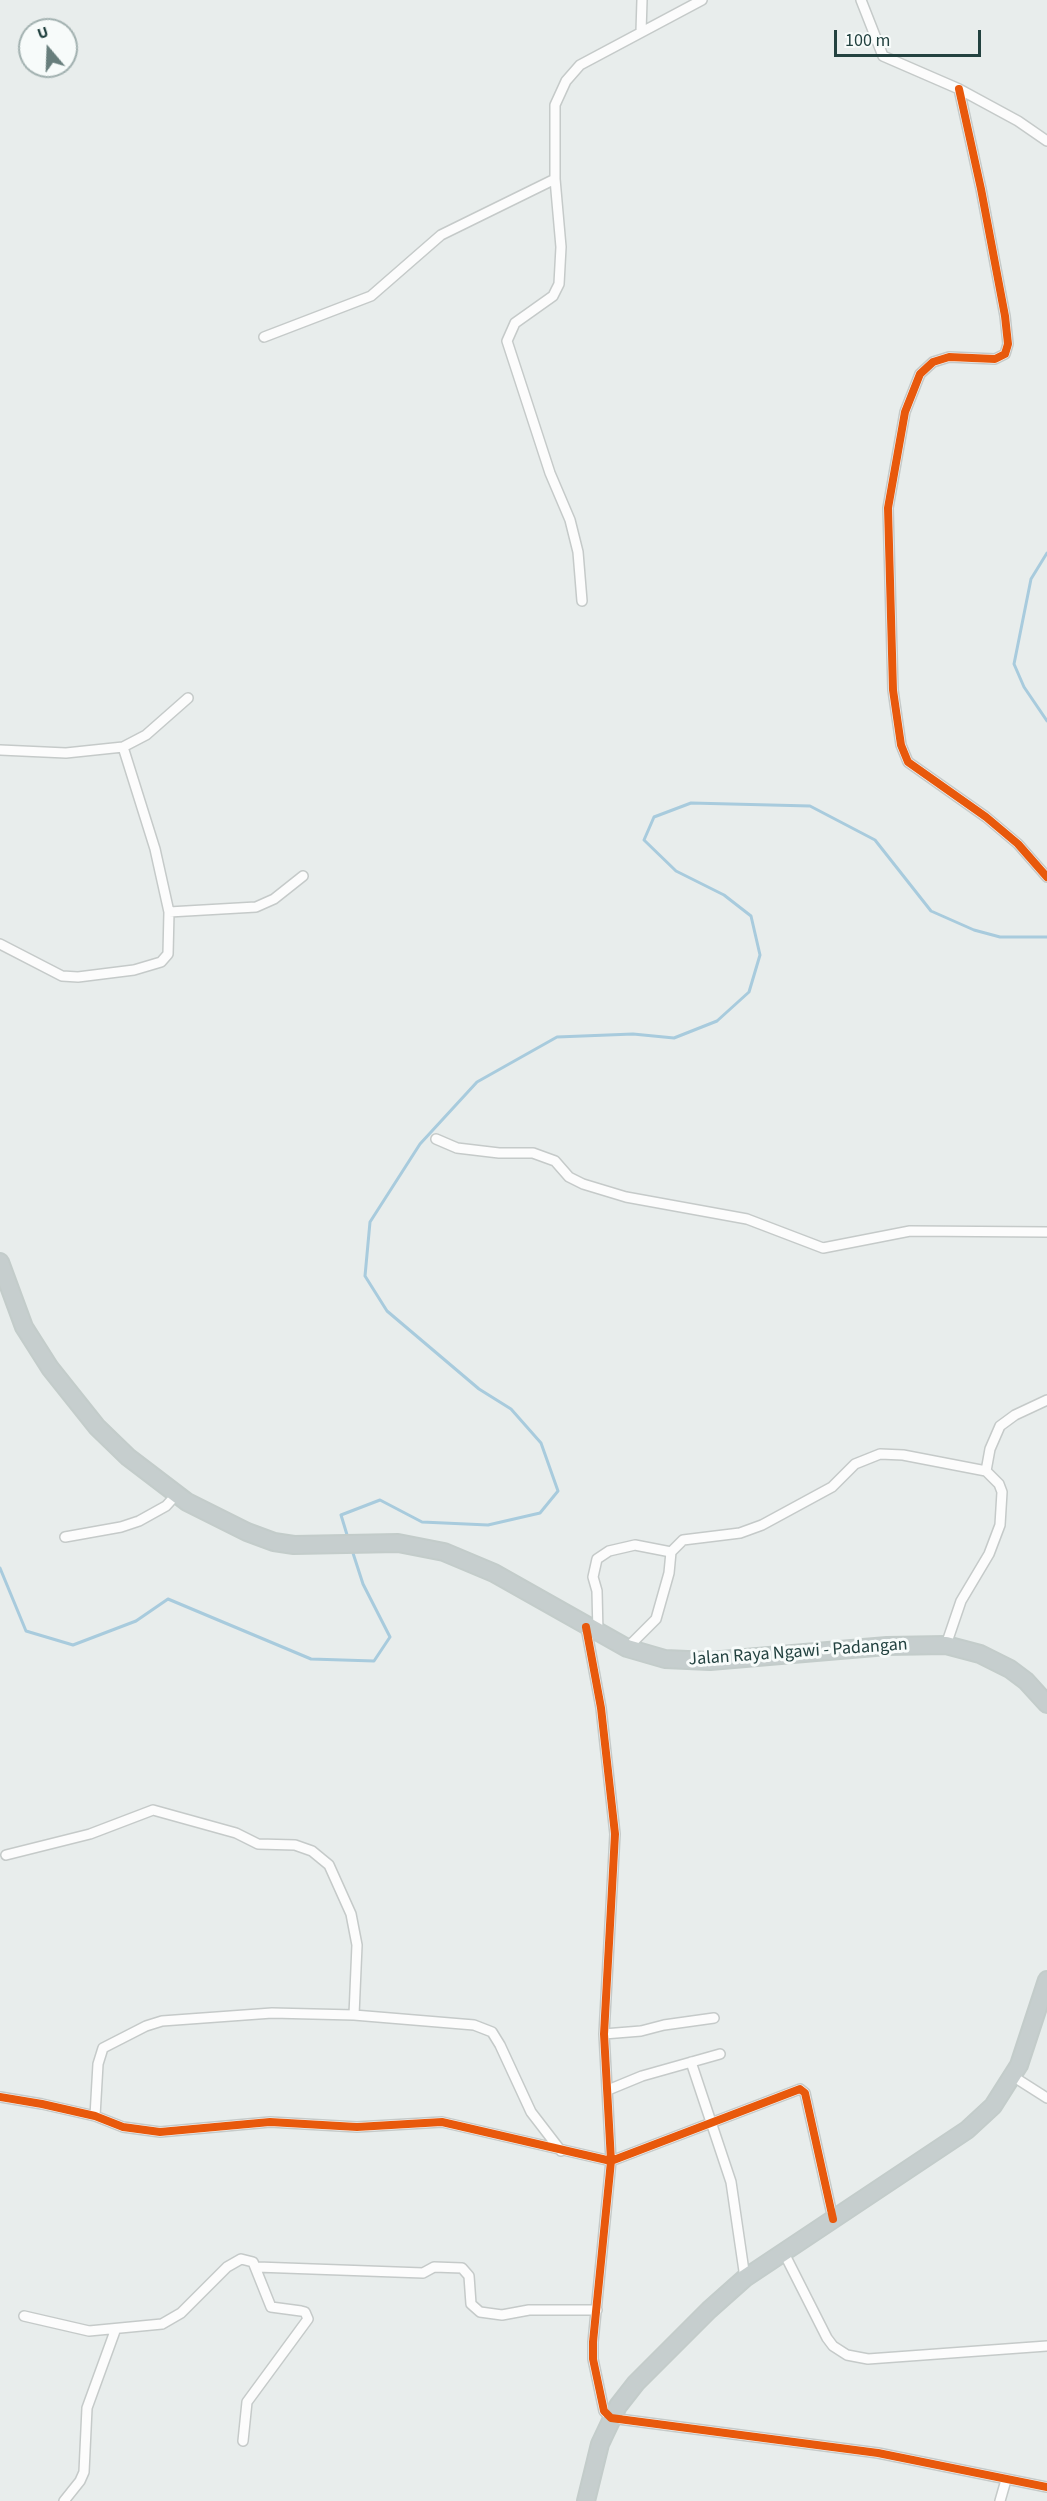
<!DOCTYPE html>
<style>
body{margin:0}
#map{position:relative;width:1047px;height:2501px;overflow:hidden;background:#e8edec;font-family:"Source Sans 3",sans-serif}
canvas{display:block}
.north{position:absolute;left:18px;top:18px;width:60px;height:60px;box-sizing:border-box;background:#f7fbfa;border:2px solid #a2b1b0;border-radius:50%;rotate:341deg;font-size:16px;font-weight:700;line-height:24px;text-align:center;color:#234240}
.north::after{content:'';display:block;margin:auto;width:21px;height:27px;background:#687e7c;clip-path:polygon(50% 0,100% 100%,50% 72%,0 100%)}
.scale{position:absolute;left:834px;top:30px;width:147px;height:27px;box-sizing:border-box;border:3px solid #234240;border-top:0;padding-left:8px;font-size:18px;line-height:21px;white-space:nowrap;color:#234240;-webkit-text-stroke:4px #f7fbfa;paint-order:stroke}
</style>
<div id="map">
<canvas width="1047" height="2501"></canvas>
<div class="north">U</div>
<div class="scale">100 m</div>
</div>
<script>
const context = document.querySelector('canvas').getContext('2d');
context.lineJoin = 'round';
const poly = rows => new Path2D(rows.map(r => 'M' + r).join(''));
function stroke(path, color, width, dash) { context.strokeStyle = color; context.lineWidth = width; context.lineCap = dash ? 'butt' : 'round'; context.setLineDash(dash || []); context.stroke(path); }
function label(font, color, halo, rows, align = 'center') {
  context.font = font + ' "Source Sans 3",sans-serif'; context.lineWidth = 6; context.setLineDash([]); context.textBaseline = 'middle'; context.strokeStyle = halo; context.fillStyle = color; for (const [text, x, y, turn = 0] of rows) {
    context.save(); context.translate(x, y); context.rotate((+turn || 0) * Math.PI / 180); context.textAlign = isNaN(turn) ? turn : align; if (halo) context.strokeText(text, 0, 0); context.fillText(text, 0, 0); context.restore();
  }
}
stroke(poly([
 [1047,553,1031,579,1014,664,1024,687,1047,721],
 [348,1538,341,1515,380,1500,422,1522,488,1525,540,1513,558,1491,541,1443,511,1409,479,1389,387,1311,365,1276,370,1222,420,1144,477,1082,557,1037,633,1034,674,1038,717,1021,749,992,760,955,751,916,724,895,676,871,644,840,654,817,691,803,810,806,875,840,931,911,974,930,1000,937,1047,937],
 [0,1568,26,1631,73,1645,136,1621,168,1599,311,1659,374,1661,390,1637,363,1584,352,1550]
]), '#a8cbdd', 3);
const minor = poly([
 [861,0,883,56,959,89,1018,121,1047,141],
 [641,32,642,0],
 [959,89,981,189,1005,316,1008,344,1005,354,995,359,949,357,933,362,920,374,905,412,888,508,893,690,901,745,908,762,986,817,1018,844,1047,877],
 [555,179,561,247,559,284,553,296,515,323,507,341,550,473,570,520,578,552,582,601],
 [264,337,371,296,441,235,555,179,555,105,566,81,580,65,702,0],
 [0,750,66,753,123,747,146,735,188,698],
 [169,912,256,907,274,899,303,876],
 [0,944,62,976,78,977,134,970,161,962,168,954,169,912,155,849,123,747],
 [436,1139,457,1148,499,1153,533,1153,555,1161,569,1177,583,1184,626,1197,747,1219,823,1248,910,1231,1047,1232],
 [65,1537,121,1527,139,1521,166,1506,177,1494],
 [586,1627,601,1708,615,1834,604,2034,611,2161,593,2342,593,2359,604,2411,611,2418,878,2453,1047,2487],
 [598,1634,597,1591,593,1577,597,1559,609,1551,635,1545,671,1552],
 [946,1645,961,1601,989,1554,1000,1525,1002,1492,999,1484,986,1471],
 [627,1648,656,1619,669,1573,671,1552,683,1540,740,1533,762,1525,832,1487,855,1464,880,1454,903,1455,986,1471,990,1449,1000,1426,1015,1415,1047,1400],
 [6,1855,90,1834,153,1810,236,1833,258,1844,295,1845,312,1851,329,1865,351,1914,357,1945,354,2015],
 [604,2034,641,2031,664,2025,714,2018],
 [691,2062,731,2182,745,2278],
 [1014,2077,1047,2098],
 [608,2090,642,2076,720,2054],
 [0,2097,42,2104,95,2116,123,2127,160,2132,270,2122,357,2127,442,2122,611,2161,800,2089,805,2093,833,2219],
 [95,2116,98,2064,103,2048,146,2026,162,2021,272,2013,354,2015,474,2025,492,2032,500,2045,531,2112,561,2151],
 [784,2253,827,2338,833,2346,847,2355,868,2359,1047,2346],
 [257,2267,423,2273,434,2267,462,2268,469,2276,471,2304,480,2312,502,2315,529,2310,597,2310],
 [24,2316,89,2331,162,2324,181,2313,227,2267,241,2259,253,2262,271,2307,301,2311,305,2312,308,2319,247,2402,243,2441],
 [64,2501,80,2481,84,2472,87,2408,115,2331],
 [1000,2501,1006,2480]
]);
const trunk = poly([
 [0,1262,24,1327,50,1368,97,1427,128,1457,187,1502,247,1532,274,1542,294,1545,398,1543,444,1552,494,1573,627,1648,665,1659,710,1661,887,1646,946,1645,980,1654,1010,1669,1026,1681,1047,1704],
 [586,2501,600,2444,618,2406,636,2383,709,2310,745,2278,967,2130,993,2106,1019,2065,1047,1980]
]);
stroke(minor, '#c5cac9', 12);
stroke(trunk, '#c3ccca', 20);
stroke(minor, '#fcfcfc', 9);
stroke(trunk, '#c6cece', 16);
stroke(poly([
 [959,89,981,189,1005,316,1008,344,1005,354,995,359,949,357,933,362,920,374,905,412,888,508,893,690,901,745,908,762,986,817,1018,844,1047,877],
 [586,1627,601,1708,615,1834,604,2034,611,2161,593,2342,593,2359,604,2411,611,2418,878,2453,1047,2487],
 [0,2097,42,2104,95,2116,123,2127,160,2132,270,2122,357,2127,442,2122,611,2161,800,2089,805,2093,833,2219]
]), '#e8590c', 8);
label('18px', '#234240', '#f7fbfa', [
 ["Jalan Raya Ngawi - Padangan",798,1653,-4]
]);
</script>
